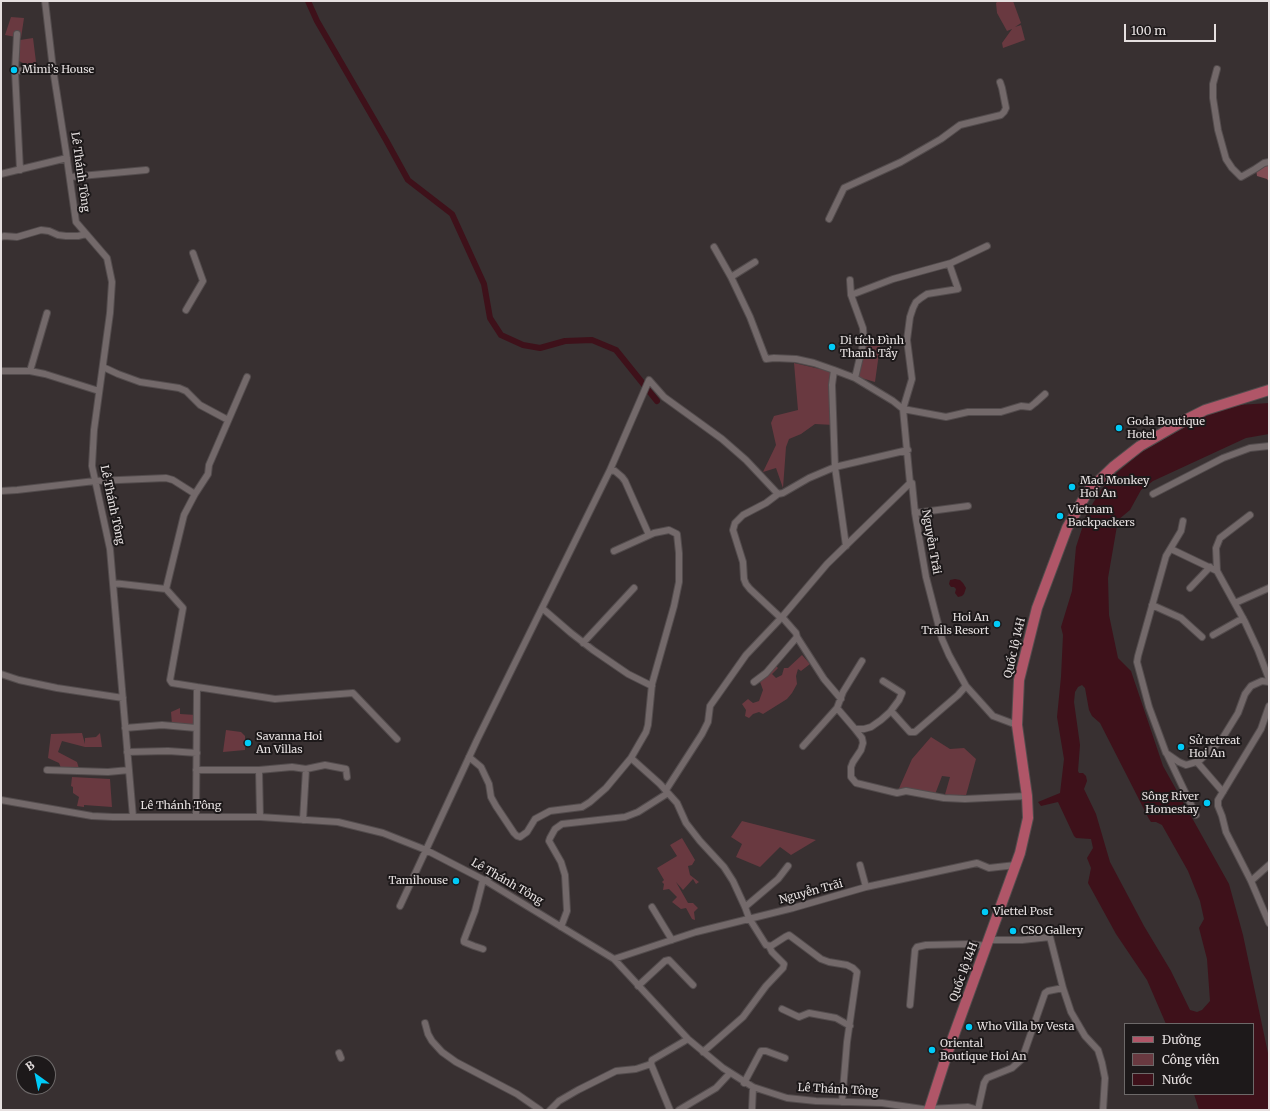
<!DOCTYPE html>
<meta charset="utf-8">
<style>
body{margin:0}
#map{position:relative;width:1270px;height:1111px;overflow:hidden;background:#383031;font-family:Merriweather,serif}
canvas{display:block}
.frame{position:absolute;inset:0;border:2px solid #e6e0e0;pointer-events:none}
.legend{position:absolute;left:1124px;top:1023px;width:130px;height:72px;box-sizing:border-box;background:#1d191a;border:1px solid #6d6969;margin:0;padding:5px 7px;list-style:none;font-size:12px;color:#e6e0e0}
.legend li{display:flex;align-items:center;gap:8px;height:20px}
.legend b{width:20px;border:1px solid #6d6969}
.north{position:absolute;left:16px;top:1055px;width:40px;height:40px;box-sizing:border-box;background:#1d191a;border:1px solid #6d6969;border-radius:50%;rotate:327deg;font-size:11px;font-weight:700;line-height:16px;text-align:center;color:#e6e0e0}
.north::after{content:'';display:block;margin:auto;width:14px;height:18px;background:#00cbf8;clip-path:polygon(50% 0,100% 100%,50% 72%,0 100%)}
.scale{position:absolute;left:1124px;top:24px;width:92px;height:18px;box-sizing:border-box;border:2px solid #e6e0e0;border-top:0;padding-left:5px;font-size:12px;line-height:14px;white-space:nowrap;color:#e6e0e0;-webkit-text-stroke:3px #1d191a;paint-order:stroke}
</style>
<div id="map">
<canvas width="1270" height="1111"></canvas>
<div class="frame"></div>
<ul class="legend">
<li><b style="height:5px;background:#b05668"></b>Đường</li>
<li><b style="height:11px;background:#693940"></b>Công viên</li>
<li><b style="height:11px;background:#3e111a"></b>Nước</li>
</ul>
<div class="north">B</div>
<div class="scale">100 m</div>
</div>
<script>
const context = document.querySelector('canvas').getContext('2d');
context.lineJoin = 'round';
function fillPath(path, color) { context.fillStyle = color; context.fill(path, 'evenodd'); }
const poly = rows => new Path2D(rows.map(r => 'M' + r).join(''));
function stroke(path, color, width, dash) { context.strokeStyle = color; context.lineWidth = width; context.lineCap = dash ? 'butt' : 'round'; context.setLineDash(dash || []); context.stroke(path); }
function label(font, color, halo, rows, align = 'center') {
  context.font = font + ' Merriweather,serif'; context.lineWidth = 4; context.setLineDash([]); context.textBaseline = 'middle'; context.strokeStyle = halo; context.fillStyle = color; for (const [text, x, y, turn = 0] of rows) {
    context.save(); context.translate(x, y); context.rotate((+turn || 0) * Math.PI / 180); context.textAlign = isNaN(turn) ? turn : align; if (halo) context.strokeText(text, 0, 0); context.fillText(text, 0, 0); context.restore();
  }
}
fillPath(poly([
 [998,1,1013,1,1021,23,1015,27,1021,25,1025,40,1003,48,1002,43,1012,29,1007,31,997,13,996,3],
 [11,17,24,18,21,38,5,35],
 [33,38,37,70,19,61,20,40],
 [864,345,880,346,875,382,858,377],
 [794,363,833,372,834,425,815,424,801,434,789,439,786,447,783,488,776,468,763,472,776,445,771,423,774,416,798,410],
 [802,655,810,664,801,671,798,669,796,676,797,684,792,693,787,699,763,714,759,712,753,714,749,718,745,716,746,710,742,704,748,699,753,703,759,701,763,690,759,679,774,664,778,668,772,674,776,678,782,675,784,668,788,668],
 [180,708,180,714,196,715,196,730,172,725,171,712],
 [226,730,241,732,245,736,245,750,223,752],
 [82,733,85,744,85,738,96,737,100,733,102,747,85,747,62,741,58,752,77,762,80,772,61,768,59,763,48,758,51,734],
 [931,737,950,749,964,748,976,759,965,799,944,798,950,777,942,776,934,797,897,793,912,759],
 [72,777,110,779,112,807,84,805,84,807,77,806,79,797,73,793,73,787,71,786],
 [742,821,816,840,791,855,780,847,760,867,736,857,742,844,731,837],
 [682,838,695,860,692,865,688,866,690,875,699,882,696,884,693,879,683,890,676,882,688,903,693,903,698,908,694,912,695,920,692,919,686,908,681,909,672,902,677,897,669,889,663,890,664,884,662,882,664,880,657,868,677,856,670,845]
]), '#693940');
fillPath(poly([
 [1264,164,1269,165,1269,182,1267,179,1257,176,1256,169]
]), '#814d54');
fillPath(poly([
 [1269,403,1269,434,1246,438,1153,481,1141,490,1130,510,1118,520,1108,578,1109,615,1118,658,1131,671,1163,766,1229,884,1243,935,1269,1058,1269,1110,1199,1110,1194,1094,1253,1094,1253,1024,1166,1024,1147,980,1116,934,1088,883,1091,868,1087,858,1093,848,1091,839,1076,838,1074,836,1058,802,1041,806,1038,802,1060,793,1064,759,1057,717,1061,677,1063,635,1061,627,1072,591,1076,547,1087,513,1101,490,1113,476,1140,453,1204,416,1239,405],
 [1082,685,1085,688,1089,710,1092,716,1100,723,1149,819,1151,822,1156,822,1162,825,1188,871,1200,901,1204,919,1199,928,1207,959,1210,1001,1202,1010,1197,1012,1190,1010,1171,971,1144,926,1110,862,1096,814,1084,789,1087,781,1086,776,1083,773,1079,773,1078,771,1080,745,1074,702,1075,692,1078,687],
 [955,579,960,580,963,583,966,588,964,594,962,596,958,597,955,593,956,589,954,587,951,587,949,584,950,580]
]), '#3e111a');
stroke(poly([
 [308,1,317,21,386,140,408,180,452,214,484,284,490,318,501,335,523,345,540,348,565,341,592,340,616,350,657,401]
]), '#3e111a', 6);
const minor = poly([
 [45,1,53,69,66,152,76,222,107,258,112,282,110,313,94,430,92,466,110,549,133,817],
 [17,34,15,71,20,170],
 [1217,69,1213,84,1213,98,1218,130,1226,159,1232,168,1241,177,1255,169,1264,163,1269,162],
 [15,71,53,69],
 [1,174,67,158],
 [70,177,146,170],
 [829,219,844,188,901,162,941,139,960,125,1001,115,1004,112,1006,108,1002,88,1000,82],
 [1,237,4,236,17,237,41,230,49,231,58,235,66,236,78,236,86,234],
 [987,246,951,263,950,266,958,289,927,294,921,298,916,302,913,308,910,317,907,340,912,379,903,409,946,417,968,412,1001,412,1021,406,1030,407,1035,403,1045,394],
 [714,247,731,277,750,317,766,359,774,358,796,359,814,363,834,370,855,378,893,401,903,409,910,483,912,483,915,513,926,577,942,639,949,655,966,686,993,716,1017,725],
 [731,277,755,262],
 [850,280,851,295,863,328,864,340,855,378],
 [851,295,893,279,951,263],
 [186,310,203,281,193,253],
 [103,367,118,374,140,382,179,388,186,391,200,405,228,420],
 [834,370,832,385,835,467,846,546],
 [1,371,30,371,45,374,99,391],
 [30,371,47,313],
 [610,470,615,471,622,477,625,481,649,535],
 [1,491,17,490,95,481,166,478,173,480,195,494],
 [1153,494,1223,458,1250,448,1269,446],
 [915,513,968,506],
 [1250,515,1220,538,1216,548,1217,571,1245,622,1258,650,1269,679],
 [1183,521,1181,531,1166,556,1138,656,1137,662,1149,707,1166,753,1179,762,1186,765,1193,763,1200,760,1222,739,1238,713,1245,694,1251,686,1262,681,1269,682],
 [1171,549,1217,571],
 [113,583,166,589],
 [1190,588,1210,567],
 [1235,603,1269,588],
 [1152,605,1181,618,1202,637],
 [542,608,571,633,593,650,628,674,652,686],
 [782,617,796,633,797,637,824,679,841,699],
 [781,618,750,589,746,584,744,579,743,562,733,530,735,523,743,515,766,503,778,494,783,493,809,478,835,467,908,450],
 [1213,635,1243,618],
 [583,643,634,588],
 [1,674,19,680,57,688,123,698],
 [883,681,902,693,899,700,890,712],
 [754,682,766,673,797,637],
 [197,687,275,699,353,693,397,739],
 [1269,706,1261,729,1218,800,1218,806,1222,816,1226,832,1251,881,1269,923],
 [837,708,855,729,864,729,871,727,881,720,890,712,892,712,910,732,915,732,958,695,966,686],
 [125,728,162,725,196,728],
 [855,729,862,738,863,743,861,750,853,762,851,767,851,777,856,783,897,793,906,791,944,798,965,799,1027,796],
 [803,746,837,708,843,692,862,661],
 [127,752,168,751,197,753],
 [1167,754,1196,815],
 [469,757,481,767,489,784,491,797,496,806,514,833,517,836,520,837,527,832,535,819,550,811,582,807,590,802,606,788,631,758,646,732,648,725,652,684,674,606,679,582,679,553,677,534,669,530,654,533,614,551],
 [631,758,660,784,668,793,677,803,686,823,700,841,724,867,733,881,745,907,749,918,766,945,771,946,785,937,789,935,821,959,829,962,847,965,853,968,857,972,847,1042,842,1102],
 [1197,762,1223,792],
 [47,770,108,772,129,770],
 [196,770,259,770,292,767,306,769,325,765,346,769,347,777],
 [259,770,260,817],
 [666,790,702,734,708,722,710,706,746,655,782,617,827,564,910,483],
 [1,800,92,816,113,817,260,817,338,822,383,833,426,850,486,881,614,959,688,1039,723,1068,753,1087,787,1098,816,1101,882,1103,929,1110],
 [196,817,197,687,172,683,170,680,183,608,166,589,184,515,195,494,208,474,209,465,247,377],
 [303,820,306,769],
 [860,865,866,887],
 [486,881,495,871],
 [1251,881,1269,865],
 [400,906,477,740,610,470,649,380,664,397,722,439,746,460,778,494],
 [652,907,672,940],
 [745,907,778,879,788,866],
 [561,927,567,911,565,875,561,862,549,841,550,838,555,829,562,824,625,817,638,812,668,793],
 [988,940,1022,940,1050,937,1063,988,1071,1012,1085,1036,1098,1050,1102,1063,1105,1078,1103,1110],
 [483,949,474,946,464,942,464,940,475,911,483,880],
 [614,959,696,932,793,908,866,887,977,863,989,868,1016,865],
 [638,986,665,961,669,960,693,985],
 [910,1005,915,950,917,947,926,945,970,944,986,946],
 [782,1009,799,1017,809,1013,836,1018,850,1026],
 [425,1023,428,1034,432,1041,442,1052,456,1062,517,1094,540,1110],
 [703,1052,743,1017,766,986,783,968,784,964,772,952,769,946],
 [339,1053,341,1058],
 [744,1083,761,1051,766,1051,785,1058],
 [550,1110,559,1101,578,1090,616,1071,636,1069,651,1064],
 [670,1110,651,1064,652,1060,688,1039],
 [679,1110,716,1088,730,1073],
 [752,1110,753,1087],
 [978,1110,984,1083,987,1078,1012,1068,1022,1059,1045,993,1048,991,1063,988]
]);
const tertiary = poly([
 [929,1110,968,1108,975,1110]
]);
const primary = poly([
 [929,1110,947,1054,1020,853,1028,818,1027,796,1017,725,1019,680,1037,608,1067,528,1088,491,1113,467,1140,446,1187,419,1205,410,1269,390]
]);
stroke(minor, '#534c4d', 8);
stroke(tertiary, '#534c4d', 10);
stroke(primary, '#534c4d', 12);
stroke(minor, '#73696a', 6);
stroke(tertiary, '#73696a', 8);
stroke(primary, '#b05668', 10);
for (const [x, y, r, color] of [
 [14,70,4,"#00cbf8"],
 [832,347,4,"#00cbf8"],
 [1119,428,4,"#00cbf8"],
 [1072,487,4,"#00cbf8"],
 [1060,516,4,"#00cbf8"],
 [997,624,4,"#00cbf8"],
 [248,743,4,"#00cbf8"],
 [1181,747,4,"#00cbf8"],
 [1207,803,4,"#00cbf8"],
 [456,881,4,"#00cbf8"],
 [985,912,4,"#00cbf8"],
 [1013,931,4,"#00cbf8"],
 [969,1027,4,"#00cbf8"],
 [932,1050,4,"#00cbf8"]
]) { const dot = new Path2D(); dot.arc(x, y, r, 0, 2 * Math.PI); context.fillStyle = color; context.fill(dot); stroke(dot, '#1d191a', 1.5); }
label('11px', '#e6e0e0', '#1d191a', [
 ["Mimi’s House",22,70],
 ["Di tích Đình",840,341],
 ["Thanh Tẩy",840,354],
 ["Goda Boutique",1127,422],
 ["Hotel",1127,435],
 ["Mad Monkey",1080,481],
 ["Hoi An",1080,494],
 ["Vietnam",1068,510],
 ["Backpackers",1068,523],
 ["Hoi An",989,618,"right"],
 ["Trails Resort",989,631,"right"],
 ["Savanna Hoi",256,737],
 ["An Villas",256,750],
 ["Sử retreat",1189,741],
 ["Hoi An",1189,754],
 ["Sông River",1199,797,"right"],
 ["Homestay",1199,810,"right"],
 ["Tamihouse",448,881,"right"],
 ["Viettel Post",993,912],
 ["CSO Gallery",1021,931],
 ["Who Villa by Vesta",977,1027],
 ["Oriental",940,1044],
 ["Boutique Hoi An",940,1057]
], 'left');
label('11px', '#e6e0e0', '#1d191a', [
 ["Lê Thánh Tông",80,172,82],
 ["Lê Thánh Tông",112,505,78],
 ["Nguyễn Trãi",931,542,80],
 ["Quốc lộ 14H",1015,648,-77],
 ["Lê Thánh Tông",181,806],
 ["Lê Thánh Tông",507,882,30],
 ["Nguyễn Trãi",811,892,-15],
 ["Quốc lộ 14H",964,972,-70],
 ["Lê Thánh Tông",838,1090,3]
]);
</script>
